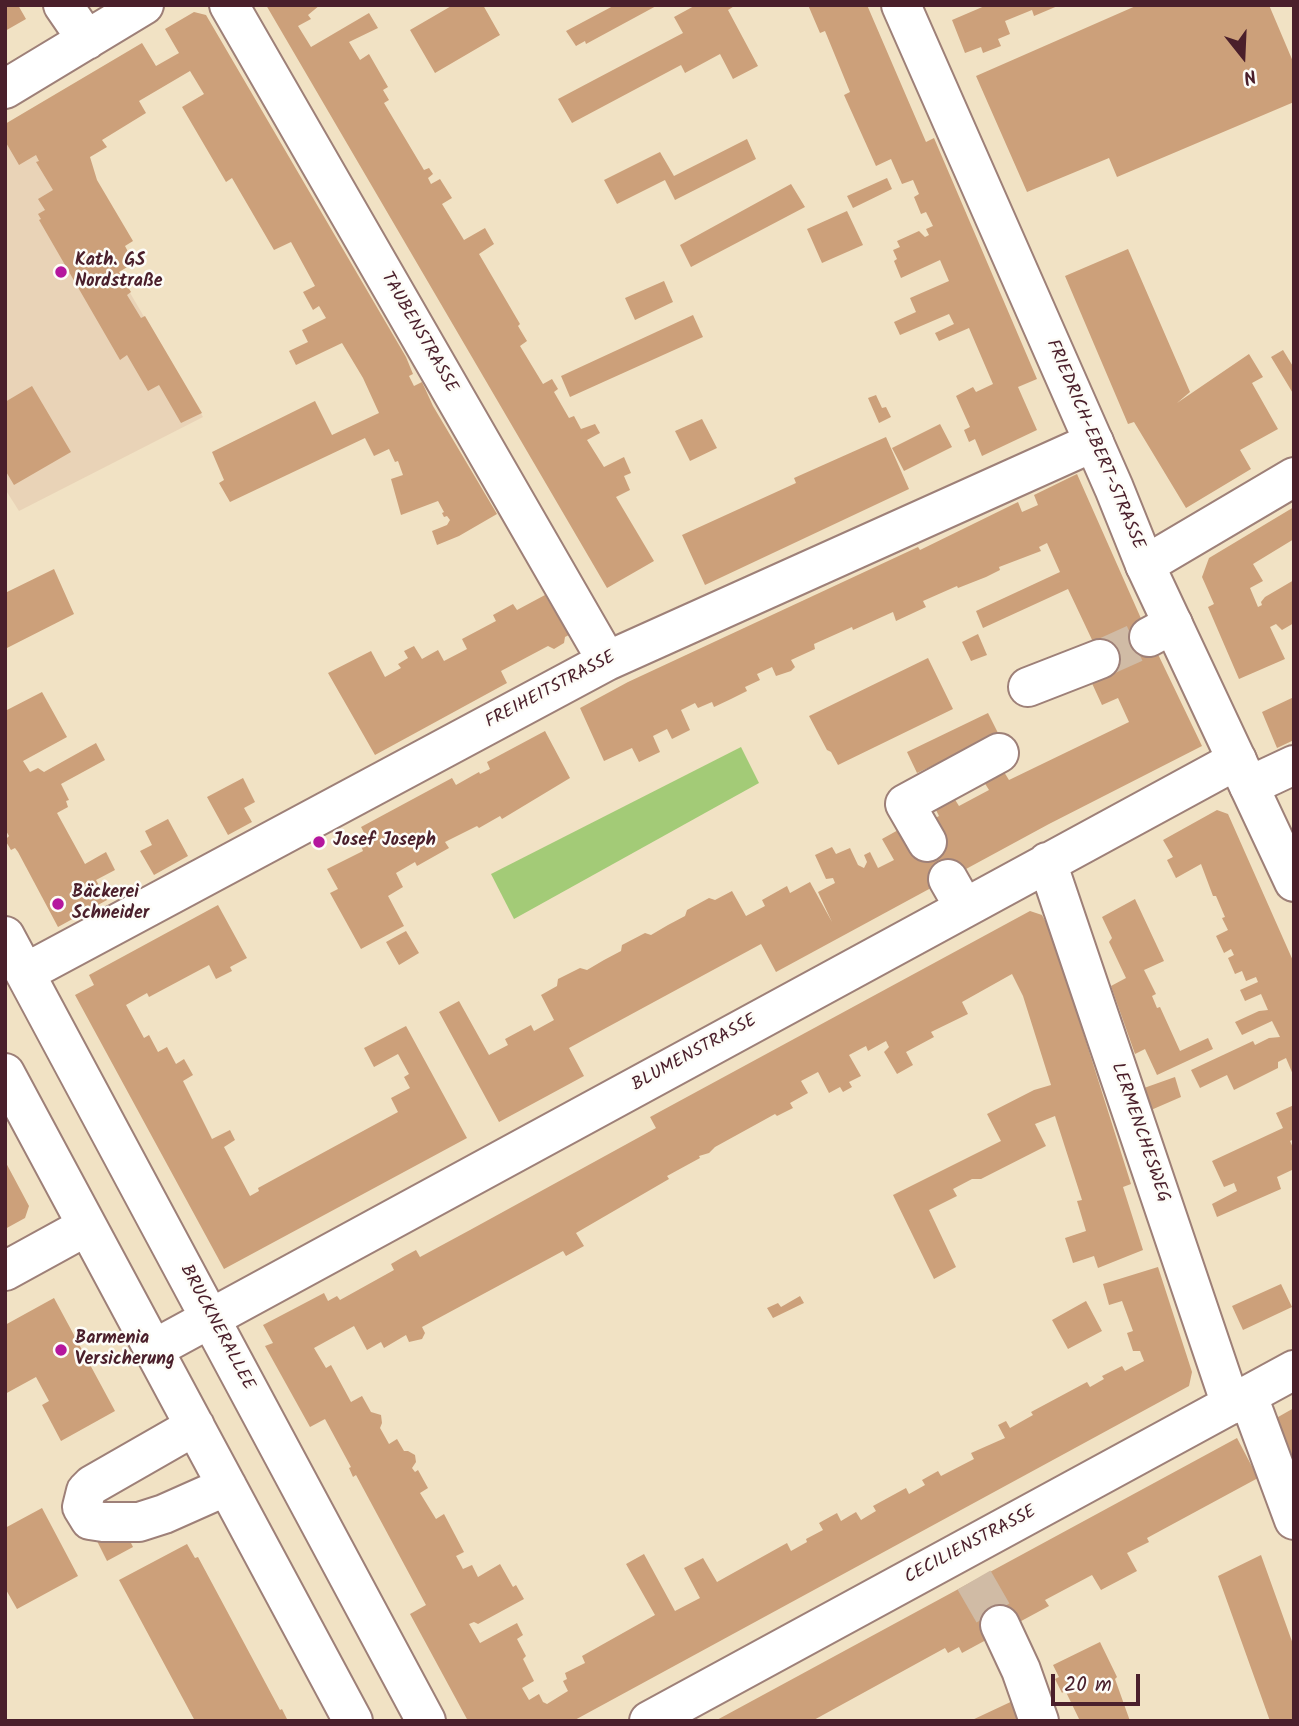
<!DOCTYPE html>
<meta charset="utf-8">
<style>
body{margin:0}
#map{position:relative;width:1299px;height:1726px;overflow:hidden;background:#f1e2c4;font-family:Kalam,sans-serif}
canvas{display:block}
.frame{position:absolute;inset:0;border:7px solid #4a1f2b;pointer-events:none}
.north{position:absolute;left:1208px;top:21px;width:70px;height:70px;-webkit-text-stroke:5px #fdfcf7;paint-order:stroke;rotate:162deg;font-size:19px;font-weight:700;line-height:28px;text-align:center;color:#4a1f2b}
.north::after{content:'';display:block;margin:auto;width:24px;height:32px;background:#4a1f2b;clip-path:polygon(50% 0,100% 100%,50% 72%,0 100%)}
.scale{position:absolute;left:1051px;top:1674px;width:89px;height:32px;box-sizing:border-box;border:4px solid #4a1f2b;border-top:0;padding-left:9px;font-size:21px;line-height:24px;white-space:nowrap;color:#4a1f2b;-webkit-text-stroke:5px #fdfcf7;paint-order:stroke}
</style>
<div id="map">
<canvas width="1299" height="1726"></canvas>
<div class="frame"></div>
<div class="north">N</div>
<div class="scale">20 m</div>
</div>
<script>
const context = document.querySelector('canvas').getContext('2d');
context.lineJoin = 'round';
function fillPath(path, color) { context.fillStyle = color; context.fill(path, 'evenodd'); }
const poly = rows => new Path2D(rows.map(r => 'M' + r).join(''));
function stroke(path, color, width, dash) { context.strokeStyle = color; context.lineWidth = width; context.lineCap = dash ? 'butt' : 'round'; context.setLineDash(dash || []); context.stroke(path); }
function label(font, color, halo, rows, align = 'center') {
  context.font = font + ' Kalam,sans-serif'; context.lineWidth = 5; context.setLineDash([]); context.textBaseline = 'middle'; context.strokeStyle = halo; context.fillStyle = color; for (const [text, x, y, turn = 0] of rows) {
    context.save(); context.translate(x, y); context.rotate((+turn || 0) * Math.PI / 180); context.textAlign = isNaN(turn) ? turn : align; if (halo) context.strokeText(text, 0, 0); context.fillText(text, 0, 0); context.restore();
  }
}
fillPath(poly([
 [26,116,203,417,19,511,5,489,5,127]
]), '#e9d3b7');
fillPath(poly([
 [741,747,759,783,514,919,491,874]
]), '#a3cb77');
fillPath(poly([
 [5,5,18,5,26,19,5,31],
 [266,5,320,5,308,15,311,19,298,26,311,47,369,13,378,28,349,42,360,60,369,54,388,87,383,90,389,100,384,103,424,170,429,168,433,174,428,178,431,184,440,179,452,198,442,204,464,240,485,228,494,244,479,254,520,324,518,326,527,341,520,346,543,384,552,379,558,389,554,392,569,418,574,416,581,429,595,424,600,433,587,440,604,467,624,457,631,473,624,476,630,490,616,497,654,561,607,588],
 [453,5,483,5,500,35,435,73,410,30],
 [615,5,658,5,586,44,585,41,576,46,566,31],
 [696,5,736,5,728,10,758,66,733,79,720,54,685,73,681,65,572,123,558,99,683,33,674,17],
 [808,5,867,5,926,142,934,138,1037,379,1018,387,1037,430,982,456,975,439,969,442,964,430,970,427,956,396,973,387,976,392,993,384,969,328,939,341,935,333,954,324,949,314,900,335,894,322,916,312,910,298,949,281,940,260,901,278,894,261,897,259,893,250,900,247,897,241,919,231,925,237,929,235,926,229,933,226,926,212,921,214,914,197,919,194,913,180,902,184,891,159,876,166,844,95,850,92,825,31,820,33],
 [987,5,1060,5,1034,16,1032,10,1005,21,1010,34,998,39,1001,46,983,53,981,47,965,53,952,20],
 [1138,5,1269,5,1294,64,1294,102,1117,177,1109,158,1027,192,976,76],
 [194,12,206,15,406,357,413,374,409,376,414,386,422,382,433,406,497,514,459,536,437,545,432,531,447,525,450,520,447,516,444,517,442,513,444,512,438,501,401,515,391,479,403,475,398,461,395,462,389,449,374,456,365,438,230,502,219,483,224,480,212,452,315,401,332,435,379,413,363,378,342,343,296,365,289,351,308,342,302,330,326,318,319,306,313,310,303,292,315,286,291,242,274,250,232,178,226,182,182,107,204,94,190,71,139,101,146,113,102,140,107,147,90,157,97,180,133,241,125,246,134,263,119,272,131,292,127,295,141,318,145,316,202,413,181,423,159,385,148,391,127,355,120,360,39,220,41,219,38,214,45,210,38,199,53,190,36,162,39,161,36,155,19,165,5,141,5,124,142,43,156,66,179,53,165,29],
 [747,139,756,159,675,200,665,180,617,204,604,180,660,152,674,176],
 [887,178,892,189,853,208,847,196],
 [791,184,805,207,691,267,680,245],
 [847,211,863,245,822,263,807,229],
 [1128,249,1190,392,1177,403,1249,354,1263,377,1252,383,1278,429,1240,450,1251,469,1186,508,1134,422,1128,424,1065,276],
 [664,281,673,302,635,320,625,298],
 [693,315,703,337,570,397,561,376],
 [1283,350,1294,368,1294,395,1271,357],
 [32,386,71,452,14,485,5,470,5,402],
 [876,395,882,408,886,407,891,417,879,423,868,398],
 [702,419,717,448,690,461,675,431],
 [940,424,952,447,904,471,892,448],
 [886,437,909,489,705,585,682,535,796,483,794,478],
 [1077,474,1143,623,1202,746,1049,824,776,972,761,944,569,1048,584,1076,499,1122,439,1012,459,1001,489,1055,508,1045,505,1039,531,1025,534,1031,554,1020,541,995,557,986,558,979,580,968,587,970,604,960,621,951,622,945,645,933,651,935,668,925,685,916,687,910,709,898,715,900,732,891,746,916,765,906,762,900,787,886,790,893,810,882,832,922,818,892,835,883,833,878,826,879,815,855,832,847,836,854,850,848,858,865,864,868,867,862,864,855,870,852,878,868,894,860,882,839,909,824,925,824,939,816,935,808,954,798,959,806,989,790,984,782,1004,772,1009,780,1129,722,1118,698,1102,705,1090,679,1094,644,1068,589,983,628,976,611,1060,572,1047,543,1039,547,1041,551,999,567,1000,570,986,577,958,588,957,586,923,601,926,607,896,621,893,612,853,630,852,627,814,644,815,649,791,660,795,667,791,671,776,676,772,667,757,674,760,680,745,687,747,691,731,699,714,707,712,702,698,708,695,703,681,710,690,730,672,739,667,729,653,736,660,752,639,762,632,748,604,761,580,708,628,682,918,547,920,550,1018,502,1022,512,1038,505,1034,495],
 [1294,507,1294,539,1253,564,1263,581,1250,588,1258,607,1262,605,1261,602,1265,597,1294,580,1294,623,1282,630,1276,624,1270,627,1285,659,1239,679,1208,607,1214,604,1202,577,1209,558],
 [54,569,74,614,5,649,5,593],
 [545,595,569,635,565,637,564,643,554,649,548,646,501,671,507,683,375,755,328,673,371,651,385,677,401,668,398,664,408,658,404,651,414,646,422,659,438,650,444,661,467,649,462,639,496,621,493,615,513,604,517,610],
 [978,634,987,655,971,661,962,642],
 [928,658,953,709,838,765,831,752,827,750,809,716],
 [42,692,67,737,23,761,30,772,38,768,44,772,96,743,105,760,61,784,69,800,66,801,68,807,57,813,85,864,106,852,115,870,96,880,107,900,58,927,18,852,15,848,11,850,5,840,9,836,5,829,5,711],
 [1294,697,1294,740,1277,748,1262,712],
 [988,713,999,735,917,773,907,752],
 [545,731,570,778,502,819,500,816,479,828,477,826,445,842,449,848,417,866,415,862,396,873,403,887,388,896,404,926,361,949,330,893,338,889,327,869,363,851,361,846,369,842,361,827,452,778,456,785,479,772,480,774,490,769,487,762],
 [243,778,255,802,244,808,252,822,228,835,207,797],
 [1217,810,1228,814,1294,963,1294,1077,1286,1058,1278,1062,1278,1068,1234,1090,1227,1075,1200,1088,1191,1070,1253,1041,1255,1045,1269,1038,1280,1037,1272,1021,1242,1035,1235,1022,1259,1011,1268,1010,1261,994,1245,1001,1240,990,1258,982,1256,977,1246,981,1242,971,1235,974,1228,958,1234,955,1231,949,1224,953,1216,936,1228,930,1222,918,1225,917,1216,896,1213,896,1201,864,1176,878,1167,860,1173,857,1163,840],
 [168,819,188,856,154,875,140,851,152,845,145,831],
 [1135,899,1164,961,1144,970,1156,994,1152,996,1157,1008,1160,1007,1180,1051,1208,1038,1213,1049,1157,1075,1145,1049,1135,1054,1111,986,1126,978,1109,942,1112,938,1102,917],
 [218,905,247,958,230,967,232,971,216,979,209,965,149,997,147,993,126,1005,144,1038,149,1035,158,1052,167,1047,176,1064,184,1059,193,1075,183,1081,212,1139,230,1130,235,1140,224,1147,250,1196,259,1191,258,1188,398,1112,391,1098,410,1088,404,1077,409,1074,398,1054,374,1067,364,1048,406,1026,467,1138,224,1269,75,995,94,985,89,975],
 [1030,911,1042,915,1052,934,1131,1184,1123,1187,1143,1250,1098,1268,1094,1256,1073,1263,1065,1238,1086,1231,1077,1201,1082,1200,1055,1116,1035,1124,1046,1146,981,1179,972,1179,953,1189,957,1196,929,1210,956,1267,934,1279,893,1195,1001,1141,987,1114,1034,1090,1051,1085,1023,996,1012,974,962,1002,968,1014,931,1032,934,1037,906,1052,913,1065,897,1074,884,1052,889,1047,886,1041,868,1051,866,1046,849,1055,861,1076,849,1082,852,1087,843,1092,840,1087,829,1093,818,1072,801,1081,808,1093,790,1103,793,1108,777,1116,775,1114,715,1147,709,1153,699,1156,700,1158,667,1176,669,1179,576,1233,584,1246,566,1256,563,1251,422,1327,425,1333,422,1339,409,1342,406,1335,384,1348,381,1342,367,1350,354,1326,314,1348,326,1368,331,1365,351,1402,362,1396,371,1412,381,1415,382,1423,380,1428,389,1444,397,1439,404,1451,408,1451,415,1455,416,1462,412,1468,415,1472,418,1470,428,1488,420,1493,436,1519,444,1514,464,1552,456,1556,463,1569,472,1565,478,1577,500,1564,513,1587,516,1585,524,1599,478,1624,474,1622,469,1624,480,1643,517,1623,523,1635,517,1639,526,1656,523,1659,534,1681,522,1688,529,1700,539,1694,543,1702,547,1704,568,1691,563,1681,567,1679,565,1673,585,1663,582,1656,655,1615,626,1564,644,1554,675,1611,700,1598,684,1568,703,1558,717,1582,787,1543,791,1551,807,1542,806,1539,823,1530,819,1523,837,1513,841,1521,856,1512,861,1520,876,1511,873,1506,906,1488,909,1494,925,1485,922,1480,938,1471,941,1476,974,1459,971,1453,1005,1438,998,1425,1006,1421,1010,1428,1033,1415,1031,1412,1087,1382,1090,1387,1104,1379,1102,1376,1122,1366,1125,1371,1144,1361,1140,1351,1133,1351,1127,1333,1133,1331,1122,1301,1109,1305,1103,1284,1158,1267,1192,1372,1189,1386,573,1721,468,1721,410,1614,426,1605,356,1475,353,1477,349,1468,351,1467,325,1419,310,1427,265,1346,273,1343,263,1325,324,1293,328,1301,337,1296,340,1300,394,1270,391,1264,403,1257,416,1250,420,1257,470,1230,656,1128,650,1117],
 [406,931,419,953,399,965,386,942],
 [1175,1077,1181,1097,1151,1110,1144,1088],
 [1294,1105,1294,1139,1290,1141,1294,1150,1294,1169,1277,1177,1281,1189,1217,1217,1212,1204,1237,1191,1234,1183,1224,1187,1212,1161,1283,1128,1276,1113],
 [5,1161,29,1206,25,1218,5,1229],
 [1281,1284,1292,1307,1243,1330,1232,1306],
 [800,1296,804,1303,773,1318,767,1308,778,1303,781,1307],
 [54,1298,115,1411,61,1441,42,1405,49,1401,36,1377,5,1394,5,1325],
 [1086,1301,1102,1331,1068,1349,1052,1320],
 [1294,1408,1294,1471,1271,1421],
 [1237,1438,1258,1478,1147,1538,1149,1542,1127,1553,1137,1571,1101,1590,1092,1575,1045,1600,1049,1606,962,1653,959,1647,948,1653,945,1648,812,1721,715,1721],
 [42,1508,78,1576,17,1609,5,1588,5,1528],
 [122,1525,133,1547,107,1561,96,1539],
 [187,1544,195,1558,198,1557,280,1710,282,1709,288,1721,195,1721,119,1580],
 [1261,1555,1294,1647,1294,1721,1270,1721,1218,1576],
 [1100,1642,1117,1677,1115,1679,1130,1721,1080,1721,1065,1690,1062,1693,1055,1679,1059,1677,1053,1665],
 [1019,1698,1028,1721,970,1721]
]), '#cca07a');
stroke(poly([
 [1100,659,1149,637],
 [974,1580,1000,1625]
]), '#d0bba5', 38, [38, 19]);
const minor = poly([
 [63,5,87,40],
 [229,5,607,661],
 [5,89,144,5],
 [1145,565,1294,477],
 [1149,637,1173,624],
 [1028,687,1100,659],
 [1249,786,1294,765],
 [927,842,905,804,999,753],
 [1047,862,1231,1405],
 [948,879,964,907],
 [5,936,426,1721],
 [25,973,607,661,1094,442],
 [5,1073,353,1721],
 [5,1271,87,1226],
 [154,1349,1237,760],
 [1248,1396,1294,1520],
 [195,1426,92,1485,86,1491,82,1507,90,1520,103,1522,139,1522,164,1514,227,1486],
 [1000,1625,1021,1670,1039,1721],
 [649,1721,1294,1370]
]);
const major = poly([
 [901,5,1114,488,1145,565,1294,882]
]);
stroke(minor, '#9e8078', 42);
stroke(major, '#9e8078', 42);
stroke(minor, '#fff', 38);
stroke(major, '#fff', 38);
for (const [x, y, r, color] of [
 [61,272,7,"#b5179e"],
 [319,842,7,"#b5179e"],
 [58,904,7,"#b5179e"],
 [61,1350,7,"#b5179e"]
]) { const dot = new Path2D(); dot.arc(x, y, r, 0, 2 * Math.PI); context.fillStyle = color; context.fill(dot); stroke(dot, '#fdfcf7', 2.5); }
label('bold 18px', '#4a1f2b', '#fdfcf7', [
 ["Kath. GS",75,262],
 ["Nordstraße",75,283],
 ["Josef Joseph",333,842],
 ["Bäckerei",72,894],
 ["Schneider",72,915],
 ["Barmenia",75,1340],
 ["Versicherung",75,1361]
], 'left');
label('18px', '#4a1f2b', '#fdfcf7', [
 ["TAUBENSTRASSE",418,333,60],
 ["FRIEDRICH-EBERT-STRASSE",1094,445,67],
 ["FREIHEITSTRASSE",551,691,-28],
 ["BLUMENSTRASSE",695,1054,-29],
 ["LERMENCHESWEG",1139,1133,71],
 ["BRUCKNERALLEE",216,1328,62],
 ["CECILIENSTRASSE",971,1546,-28]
]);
</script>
